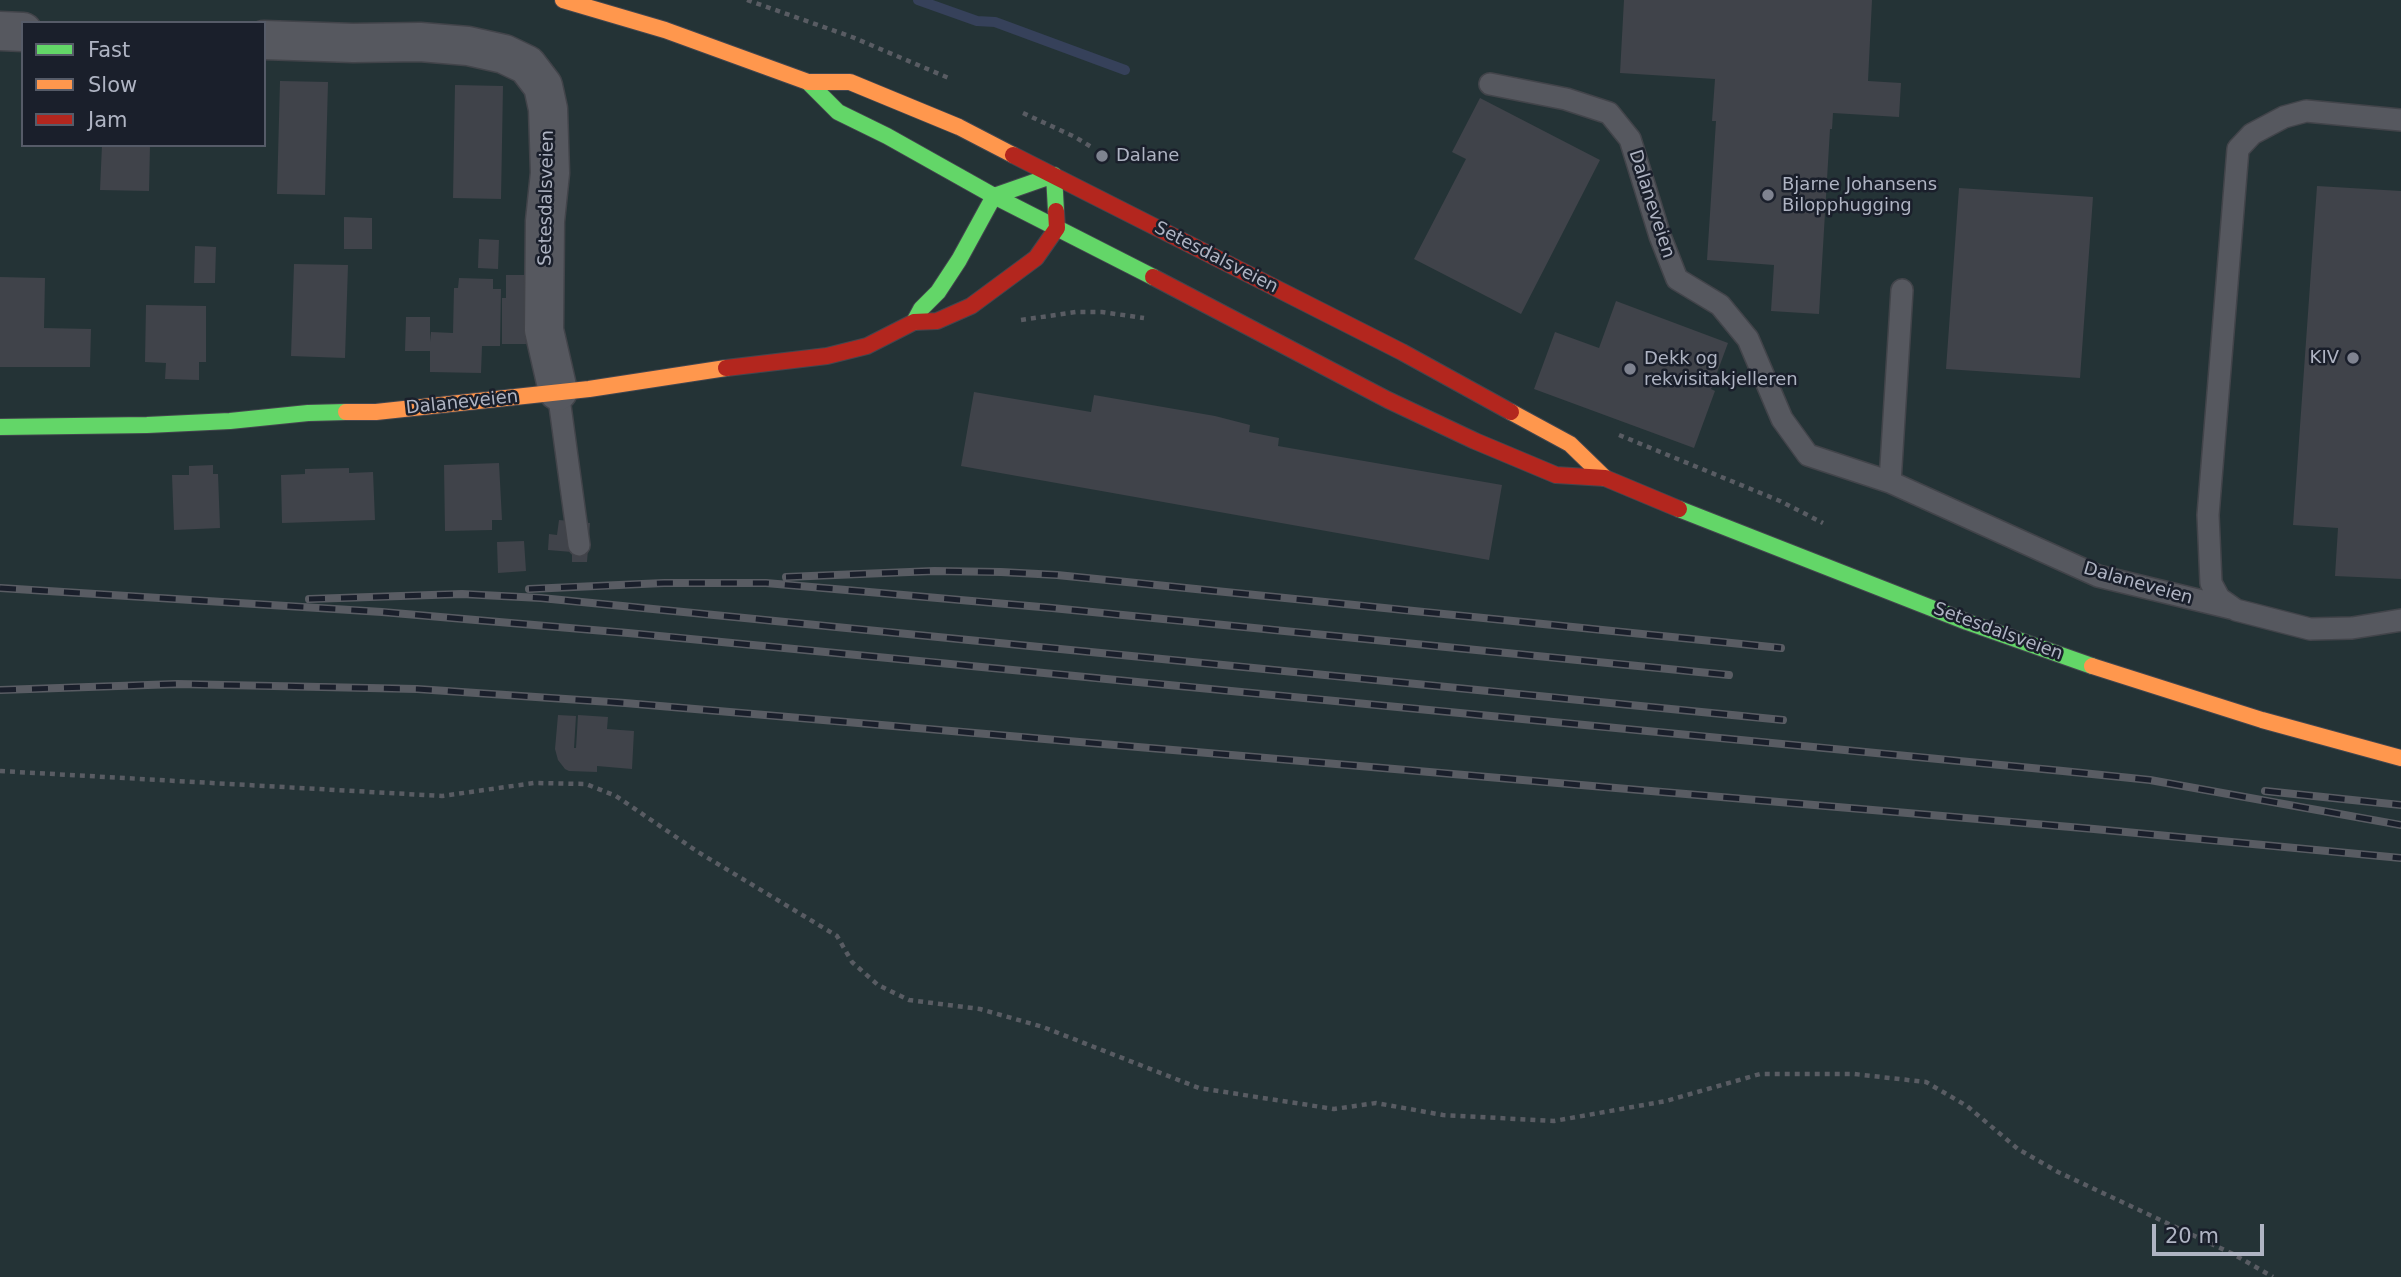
<!DOCTYPE html>
<style>
body{margin:0}
#map{position:relative;width:2401px;height:1277px;overflow:hidden;background:#262931;font-family:"DejaVu Sans",sans-serif}
canvas{display:block}
.legend{position:absolute;left:21px;top:21px;width:245px;height:126px;box-sizing:border-box;background:#1a1f2b;border:2px solid #565b68;margin:0;padding:9px 12px;list-style:none;font-size:21px;color:#afb4c3}
.legend li{display:flex;align-items:center;gap:14px;height:35px}
.legend b{width:35px;border:2px solid #565b68}
.scale{position:absolute;left:2152px;top:1224px;width:112px;height:32px;box-sizing:border-box;border:4px solid #afb4c3;border-top:0;padding-left:9px;font-size:21px;line-height:24px;white-space:nowrap;color:#afb4c3;-webkit-text-stroke:5px #1a1f2b;paint-order:stroke}
</style>
<div id="map">
<canvas width="2401" height="1277"></canvas>
<ul class="legend">
<li><b style="height:9px;background:#63d668"></b>Fast</li>
<li><b style="height:9px;background:#ff974d"></b>Slow</li>
<li><b style="height:9px;background:#b3261e"></b>Jam</li>
</ul>
<div class="scale">20 m</div>
</div>
<script>
const context = document.querySelector('canvas').getContext('2d');
context.lineJoin = 'round';
function fillPath(path, color) { context.fillStyle = color; context.fill(path, 'evenodd'); }
const poly = rows => new Path2D(rows.map(r => 'M' + r).join(''));
function stroke(path, color, width, dash) { context.strokeStyle = color; context.lineWidth = width; context.lineCap = dash ? 'butt' : 'round'; context.setLineDash(dash || []); context.stroke(path); }
function label(font, color, halo, rows, align = 'center') {
  context.font = font + ' "DejaVu Sans",sans-serif'; context.lineWidth = 5; context.setLineDash([]); context.textBaseline = 'middle'; context.strokeStyle = halo; context.fillStyle = color; for (const [text, x, y, turn = 0] of rows) {
    context.save(); context.translate(x, y); context.rotate((+turn || 0) * Math.PI / 180); context.textAlign = isNaN(turn) ? turn : align; if (halo) context.strokeText(text, 0, 0); context.fillText(text, 0, 0); context.restore();
  }
}
fillPath(poly([
 [0,0,2401,0,2401,1277,0,1277],
 [23,23,264,23,264,145,23,145]
]), '#243336');
stroke(poly([
 [918,0,977,21,995,22,1125,70]
]), '#36415a', 10);
fillPath(poly([
 [1624,0,1872,0,1868,81,1901,83,1899,117,1833,113,1832,129,1830,129,1819,314,1771,311,1774,265,1707,260,1716,121,1712,121,1715,79,1620,73],
 [280,81,328,82,325,195,277,194],
 [455,85,503,86,501,199,453,198],
 [1480,98,1600,160,1521,314,1414,259,1466,159,1452,152],
 [102,145,150,145,149,191,100,190],
 [2317,186,2401,191,2401,579,2335,576,2338,528,2293,525],
 [1959,188,2093,197,2080,378,1946,369],
 [344,217,372,218,372,249,344,249],
 [479,239,499,240,498,269,478,268],
 [195,246,216,247,215,283,194,283],
 [294,264,348,265,345,358,291,356],
 [506,275,524,275,526,344,502,344,502,298,506,298],
 [0,277,45,278,44,328,91,329,90,367,0,367],
 [459,278,493,279,493,289,501,289,500,346,482,346,481,373,430,372,430,351,405,351,406,317,430,317,430,342,431,332,453,333,454,288,458,288],
 [1616,301,1728,343,1711,389,1715,391,1694,448,1534,389,1555,332,1599,348],
 [146,305,206,306,206,362,199,362,199,380,165,379,166,363,145,362],
 [974,392,1091,412,1094,395,1215,416,1250,425,1249,432,1279,438,1278,446,1502,485,1489,560,961,466],
 [499,463,502,520,492,520,492,530,445,531,444,465],
 [213,465,213,474,218,474,220,528,174,530,172,475,189,475,189,466],
 [349,468,349,473,373,472,375,520,282,523,281,475,305,474,305,469],
 [559,520,590,523,587,562,572,562,572,552,548,550,549,534,557,535],
 [524,541,526,571,498,573,497,542],
 [558,715,576,716,574,748,576,748,578,715,608,717,607,729,634,731,632,769,597,766,597,772,569,771,565,769,558,760,555,749]
]), '#40434a');
const lane = poly([
 [1490,84,1566,99,1609,113,1630,139,1660,236,1677,279,1720,305,1748,339,1782,419,1808,455,1890,482],
 [2401,120,2306,111,2284,117,2252,134,2238,149,2208,515,2211,583,2219,598,2236,610,2310,629,2352,628,2401,620],
 [1902,290,1890,482,2098,576,2231,608],
 [558,391,579,545]
]);
const street = poly([
 [0,31,23,32],
 [264,40,353,43,420,42,468,46,504,54,527,65,543,86,548,109,550,173,545,221,544,330,558,391]
]);
const fast = poly([
 [808,82,838,112,887,136,994,196,1153,277],
 [914,322,921,309,938,292,959,260,994,196,1054,175,1056,211],
 [0,427,147,425,230,421,308,413,346,412],
 [1679,509,1967,622,2092,666]
]);
const slow = poly([
 [563,0,665,30,808,82,850,82,959,127,1013,155],
 [346,412,376,412,589,389,726,368],
 [1511,412,1570,444,1605,478],
 [2092,666,2262,720,2401,758]
]);
const jam = poly([
 [1013,155,1402,352,1511,412],
 [1153,277,1388,400,1475,441,1556,475,1605,478,1679,509],
 [726,368,827,356,867,346,914,322,937,321,971,306,1036,258,1057,228,1056,211]
]);
stroke(lane, '#42444a', 24);
stroke(street, '#42444a', 41);
stroke(fast, '#43464e', 18);
stroke(slow, '#43464e', 18);
stroke(jam, '#43464e', 18);
stroke(poly([
 [747,0,852,37,951,79],
 [1023,113,1075,137,1093,148],
 [1021,320,1076,312,1102,312,1144,318],
 [1619,435,1780,501,1823,523],
 [0,771,442,796,534,783,586,784,616,796,698,852,837,936,852,962,878,985,909,1000,980,1009,1043,1027,1199,1088,1334,1109,1376,1103,1443,1115,1554,1121,1666,1101,1760,1074,1854,1074,1926,1082,1967,1106,2018,1149,2058,1172,2233,1254,2273,1277]
]), '#595c63', 4.5, [5, 5]);
stroke(lane, '#56585f', 21);
stroke(street, '#56585f', 38);
stroke(fast, '#63d668', 16);
stroke(slow, '#ff974d', 16);
stroke(jam, '#b3261e', 16);
const rail = poly([
 [786,577,934,571,1001,572,1057,575,1781,648],
 [0,588,382,612,628,633,2063,771,2150,780,2401,825],
 [529,589,664,583,766,583,1052,608,1729,675],
 [309,599,462,594,541,598,1783,720],
 [0,690,177,684,417,689,625,703,2094,829,2401,858],
 [2265,791,2401,805]
]);
stroke(rail, '#595c63', 8);
stroke(rail, '#1a1f2b', 5, [16]);
for (const [x, y, r, color] of [
 [1102,156,7,"#7f8390"],
 [1768,195,7,"#7f8390"],
 [2353,358,7,"#7f8390"],
 [1630,369,7,"#7f8390"]
]) { const dot = new Path2D(); dot.arc(x, y, r, 0, 2 * Math.PI); context.fillStyle = color; context.fill(dot); stroke(dot, '#1a1f2b', 2.5); }
label('18px', '#afb4c3', '#1a1f2b', [
 ["Dalane",1116,156],
 ["Bjarne Johansens",1782,185],
 ["Bilopphugging",1782,206],
 ["KIV",2339,358,"right"],
 ["Dekk og",1644,359],
 ["rekvisitakjelleren",1644,380]
], 'left');
label('18px', '#afb4c3', '#1a1f2b', [
 ["Setesdalsveien",547,198,-89],
 ["Dalaneveien",1651,204,72],
 ["Setesdalsveien",1216,258,27],
 ["Dalaneveien",462,403,-6],
 ["Dalaneveien",2138,584,16],
 ["Setesdalsveien",1998,632,20]
]);
</script>
